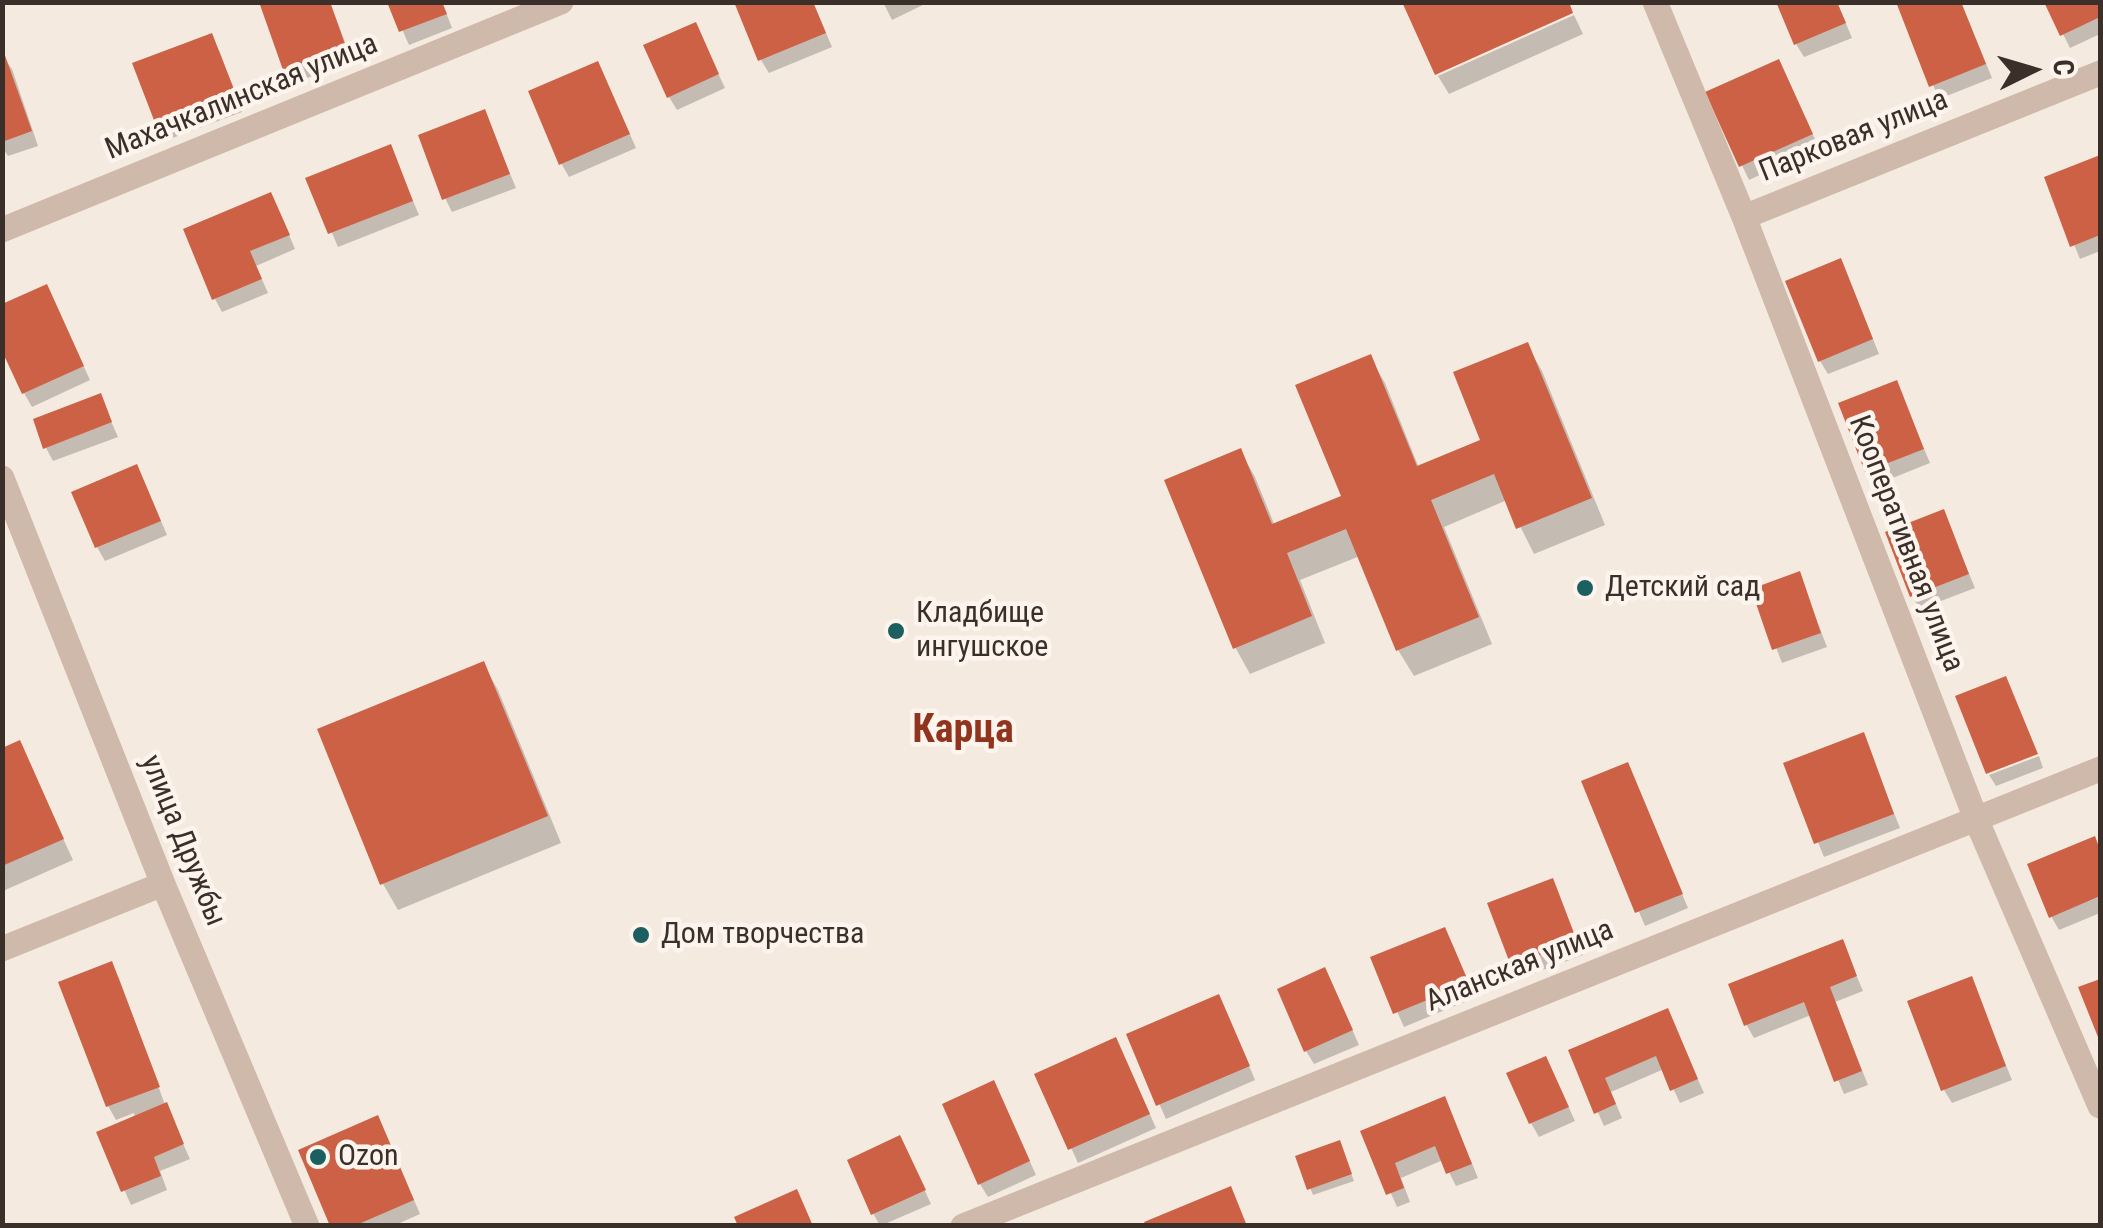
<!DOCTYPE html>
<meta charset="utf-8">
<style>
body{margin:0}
#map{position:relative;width:2103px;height:1228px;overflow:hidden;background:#f5eae0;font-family:"Roboto Condensed",sans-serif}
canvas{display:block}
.frame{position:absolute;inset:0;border:5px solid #3b2f2a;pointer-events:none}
.north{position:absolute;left:1983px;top:20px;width:100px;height:100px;-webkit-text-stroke:8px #fcf4ed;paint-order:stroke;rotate:85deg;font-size:28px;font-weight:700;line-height:40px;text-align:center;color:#3b2f2a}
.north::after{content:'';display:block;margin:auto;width:35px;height:45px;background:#3b2f2a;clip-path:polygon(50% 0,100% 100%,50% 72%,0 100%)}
</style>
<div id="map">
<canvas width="2103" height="1228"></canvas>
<div class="frame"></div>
<div class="north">С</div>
</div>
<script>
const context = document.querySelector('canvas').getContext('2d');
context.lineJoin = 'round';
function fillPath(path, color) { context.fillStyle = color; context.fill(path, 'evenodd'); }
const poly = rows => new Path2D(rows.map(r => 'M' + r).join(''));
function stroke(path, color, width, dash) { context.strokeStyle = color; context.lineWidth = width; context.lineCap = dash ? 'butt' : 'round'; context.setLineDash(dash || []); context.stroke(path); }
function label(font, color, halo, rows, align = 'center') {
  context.font = font + ' "Roboto Condensed",sans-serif'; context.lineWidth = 9; context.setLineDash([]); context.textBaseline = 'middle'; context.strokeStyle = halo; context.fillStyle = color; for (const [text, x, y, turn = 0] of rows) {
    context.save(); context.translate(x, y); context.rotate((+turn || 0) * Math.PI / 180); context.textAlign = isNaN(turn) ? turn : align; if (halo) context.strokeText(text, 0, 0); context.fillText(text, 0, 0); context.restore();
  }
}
fillPath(poly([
 [261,2,330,2,352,61,294,83],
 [390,2,442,2,452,28,409,45],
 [813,2,832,47,769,73,761,60],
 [883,2,929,2,892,20],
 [1837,2,1852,38,1804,57,1796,44],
 [1899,2,1961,2,1992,78,1939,99],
 [2047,2,2100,2,2100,34,2070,48],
 [1574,15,1583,34,1449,94,1438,76],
 [702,39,725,88,677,110,669,97],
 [219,50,242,112,167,140,159,127],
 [2,56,12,69,38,146,8,156,2,147],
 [1786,76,1819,148,1749,180,1708,94],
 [605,78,636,148,569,177,561,163],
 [484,112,516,188,452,212,445,198],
 [390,147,419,215,338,247,309,179],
 [2100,158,2100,251,2080,259,2047,179],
 [278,209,295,249,256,266,268,293,222,312,215,299],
 [1847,274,1879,354,1828,374,1820,361],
 [54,301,90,380,32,407,24,393],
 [1527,345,1542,371,1605,525,1534,554,1507,500,1444,527,1492,644,1414,676,1398,650,1360,556,1300,580,1325,643,1250,674,1235,647,1240,451,1255,477,1275,526,1344,497,1370,357,1385,383,1419,468,1483,441],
 [1896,383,1930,463,1875,485,1867,471],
 [100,396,118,437,53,461,46,448],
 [144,481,167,535,105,561,97,547],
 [1943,512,1975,588,1920,609,1912,596],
 [1799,574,1827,647,1782,663,1754,590],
 [483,664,498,690,561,843,398,910,383,884],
 [1863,735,1900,828,1824,857,1786,764],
 [19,743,73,860,3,891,2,751],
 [2039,756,2043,768,1996,786,1989,775],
 [1627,765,1688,908,1645,926,1584,782],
 [2094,839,2100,851,2100,913,2059,930,2051,916],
 [1552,881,1583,955,1521,978,1513,965],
 [1842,942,1863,991,1835,1002,1868,1085,1844,1094,1811,1015,1754,1038,1746,1024],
 [1452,943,1474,998,1404,1027,1373,958],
 [111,964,119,978,164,1102,190,1159,160,1171,167,1190,131,1205,99,1133,135,1118,134,1113,116,1120,108,1106,61,984],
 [1971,979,2012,1080,1952,1103,1944,1090],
 [1332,984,1359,1045,1314,1064,1306,1051],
 [1226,1011,1255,1080,1166,1119,1129,1036],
 [1667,1011,1704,1093,1680,1103,1664,1069,1611,1092,1622,1118,1604,1126,1571,1052],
 [1123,1054,1156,1128,1078,1163,1038,1075],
 [1553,1073,1575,1121,1539,1137,1531,1123],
 [1001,1097,1036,1175,988,1197,980,1184],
 [1451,1113,1478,1178,1456,1186,1443,1160,1401,1178,1410,1202,1397,1207,1364,1132],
 [385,1132,420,1214,393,1226,333,1226],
 [1342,1149,1354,1181,1313,1195,1298,1157],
 [907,1152,931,1204,880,1226,873,1213]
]), '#0003');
fillPath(poly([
 [259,2,330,2,346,47,283,70],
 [387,2,442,2,447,14,399,32],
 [734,2,813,2,826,33,758,61],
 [1402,2,1569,2,1573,13,1435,75],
 [1776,2,1837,2,1846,23,1794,45],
 [1896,2,1961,2,1986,64,1929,87],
 [2044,2,2100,2,2100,17,2060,36],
 [696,22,719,74,667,98,643,45],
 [212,33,237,97,157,128,132,63],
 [2,47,32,131,2,142],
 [1779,59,1813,134,1739,167,1705,92],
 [598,61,630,134,559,165,528,91],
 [485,109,510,174,442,200,418,135],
 [391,144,413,201,328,234,305,178],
 [2100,155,2100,235,2070,247,2044,177],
 [271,192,290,235,250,251,262,279,212,300,183,229],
 [1841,258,1873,339,1818,362,1785,281],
 [47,284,84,366,22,394,2,351,2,304],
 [1528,342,1592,498,1516,529,1494,474,1431,500,1479,617,1396,651,1346,529,1287,553,1312,616,1233,649,1164,480,1241,448,1272,524,1341,496,1295,385,1371,354,1417,466,1480,440,1453,372],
 [1897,380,1924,449,1865,472,1838,403],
 [101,393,112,422,43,449,33,419],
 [137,464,161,521,95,548,71,492],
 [1944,509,1969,574,1910,597,1885,532],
 [1800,571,1821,633,1772,650,1751,589],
 [484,661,548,816,380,885,317,729],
 [2006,676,2038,754,1986,774,1955,696],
 [1864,732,1894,814,1814,844,1783,763],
 [20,740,64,839,2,866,2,748],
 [1628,762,1683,894,1635,913,1581,781],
 [2095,836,2100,850,2100,896,2049,918,2027,864],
 [1553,878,1577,941,1511,966,1487,903],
 [1445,927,1469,983,1393,1014,1370,957],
 [1843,939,1857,976,1830,987,1862,1071,1834,1082,1804,1002,1744,1026,1728,984],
 [112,961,160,1087,106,1107,58,982],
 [1325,967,1353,1030,1304,1052,1277,989],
 [1972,976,2006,1066,1941,1091,1907,1001],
 [2100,979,2100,1042,2078,987],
 [1219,994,1250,1066,1156,1106,1126,1034],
 [1668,1008,1698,1079,1670,1091,1656,1056,1605,1078,1616,1104,1594,1114,1568,1050],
 [1116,1037,1150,1114,1068,1150,1034,1074],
 [1546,1056,1569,1107,1529,1124,1506,1073],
 [994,1080,1030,1161,978,1185,942,1104],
 [1445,1096,1472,1164,1446,1174,1435,1146,1395,1163,1404,1188,1386,1195,1360,1131],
 [167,1102,184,1144,154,1157,161,1176,121,1192,96,1132],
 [378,1115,414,1200,354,1226,330,1226,298,1150],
 [900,1135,926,1190,871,1215,847,1160],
 [1340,1140,1352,1174,1307,1190,1295,1156],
 [1231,1186,1247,1226,1146,1226,1144,1222],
 [797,1189,813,1226,738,1226,734,1217]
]), '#cd6145');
stroke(poly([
 [1655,2,1744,217,1976,819,2100,1106],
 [1744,217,2100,73],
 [2,230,561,2],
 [2,478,163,884,307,1226],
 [2,949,163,884],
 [963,1226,2100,769]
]), '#ceb9aa', 25);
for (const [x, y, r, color] of [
 [1585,588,10,"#1c5f60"],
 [896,631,10,"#1c5f60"],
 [641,935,10,"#1c5f60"],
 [318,1157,10,"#1c5f60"]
]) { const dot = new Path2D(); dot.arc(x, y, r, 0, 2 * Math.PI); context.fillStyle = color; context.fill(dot); stroke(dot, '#fcf4ed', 4); }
label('30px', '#3b2f2a', '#fcf4ed', [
 ["Махачкалинская улица",242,98,-22],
 ["Парковая улица",1854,137,-22],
 ["Кооперативная улица",1905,544,69],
 ["улица Дружбы",182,841,68],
 ["Аланская улица",1520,967,-22]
]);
label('30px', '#3b2f2a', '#fcf4ed', [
 ["Детский сад",1605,588],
 ["Кладбище",916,614],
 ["ингушское",916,648],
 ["Дом творчества",661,935],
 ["Ozon",338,1157]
], 'left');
label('bold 40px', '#90341d', '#fcf4ed', [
 ["Карца",963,732]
]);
</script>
